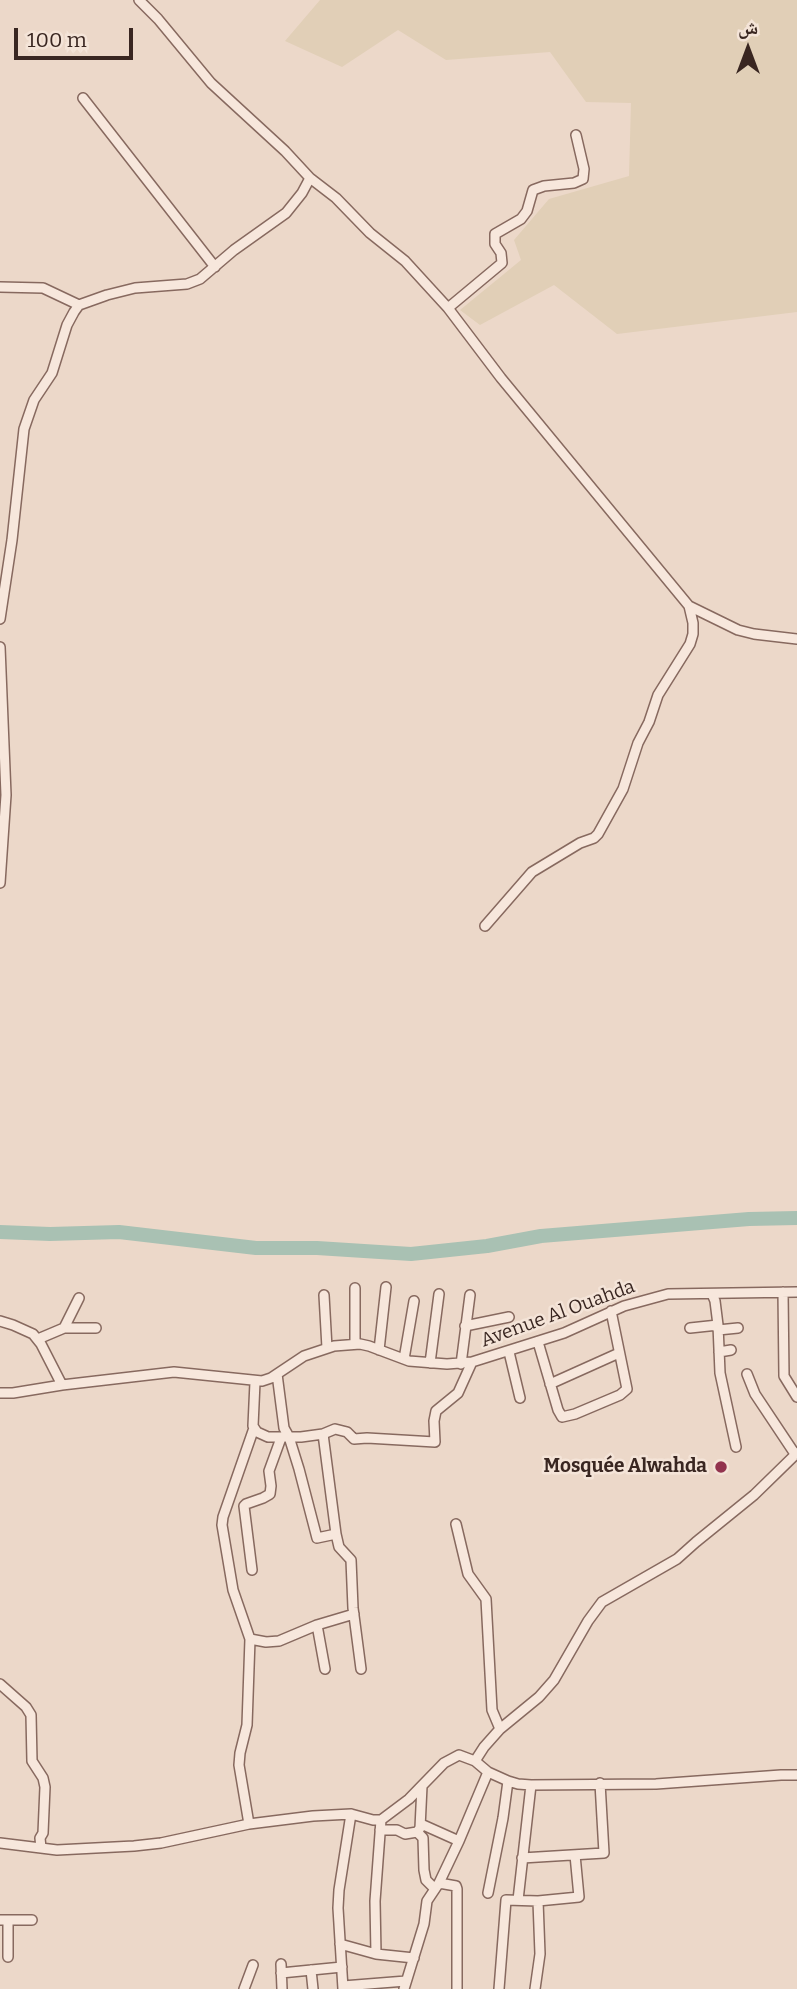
<!DOCTYPE html>
<meta charset="utf-8">
<style>
body{margin:0}
#map{position:relative;width:797px;height:1989px;overflow:hidden;background:#ecd8c9;font-family:Bitter,"Noto Naskh Arabic",serif}
canvas{display:block}
.north{position:absolute;left:713px;top:14px;width:70px;height:70px;-webkit-text-stroke:5px #f4e4d8;paint-order:stroke;rotate:0deg;font-size:19px;font-weight:700;line-height:28px;text-align:center;color:#392621}
.north::after{content:'';display:block;margin:auto;width:24px;height:32px;background:#392621;clip-path:polygon(50% 0,100% 100%,50% 72%,0 100%)}
.scale{position:absolute;left:14px;top:28px;width:119px;height:32px;box-sizing:border-box;border:4px solid #392621;border-top:0;padding-left:9px;font-size:21px;line-height:24px;white-space:nowrap;color:#392621;-webkit-text-stroke:5px #f4e4d8;paint-order:stroke}
</style>
<div id="map">
<canvas width="797" height="1989"></canvas>
<div class="north">ش</div>
<div class="scale">100 m</div>
</div>
<script>
const context = document.querySelector('canvas').getContext('2d');
context.lineJoin = 'round';
function fillPath(path, color) { context.fillStyle = color; context.fill(path, 'evenodd'); }
const poly = rows => new Path2D(rows.map(r => 'M' + r).join(''));
function stroke(path, color, width, dash) { context.strokeStyle = color; context.lineWidth = width; context.lineCap = dash ? 'butt' : 'round'; context.setLineDash(dash || []); context.stroke(path); }
function label(font, color, halo, rows, align = 'center') {
  context.font = font + ' Bitter,serif'; context.lineWidth = 5; context.setLineDash([]); context.textBaseline = 'middle'; context.strokeStyle = halo; context.fillStyle = color; for (const [text, x, y, turn = 0] of rows) {
    context.save(); context.translate(x, y); context.rotate((+turn || 0) * Math.PI / 180); context.textAlign = isNaN(turn) ? turn : align; if (halo) context.strokeText(text, 0, 0); context.fillText(text, 0, 0); context.restore();
  }
}
fillPath(poly([
 [320,0,797,0,797,312,617,334,554,285,480,325,460,310,521,260,514,240,549,199,629,176,631,103,586,102,550,52,446,60,398,30,342,67,285,41]
]), '#e1cfb7');
stroke(poly([
 [0,1232,50,1234,119,1232,256,1248,317,1248,411,1254,487,1246,541,1236,749,1219,797,1218]
]), '#a9c1b3', 14);
const street = poly([
 [139,0,158,19,211,83,285,151,310,178,336,198,370,233,405,261,448,308,501,378,689,606,738,630,754,634,797,639],
 [83,98,215,267],
 [0,287,43,288,79,305],
 [448,308,502,263,501,253,495,244,495,234,521,219,527,211,533,190,544,186,574,183,583,179,584,169,576,135],
 [0,619,12,540,24,429,34,400,52,373,67,325,74,312,79,305,107,295,135,288,187,284,200,279,234,250,286,213,302,193,310,178],
 [0,647,6,795,0,883],
 [485,926,532,872,580,843,594,838,598,834,623,789,638,743,649,722,658,695,690,644,693,634,693,623,689,606],
 [783,1292,784,1376,797,1397],
 [712,1294,715,1301,718,1325,720,1373,736,1447],
 [324,1295,327,1348],
 [0,1321,13,1325,33,1334,41,1344,62,1385,174,1372,262,1381,271,1378,304,1356,334,1346,360,1344,369,1346,409,1361,447,1364,472,1362,564,1333,624,1306,668,1294,797,1292],
 [465,1326,509,1317],
 [64,1328,79,1298],
 [690,1328,718,1325],
 [718,1330,738,1328],
 [38,1339,64,1328,96,1328],
 [538,1342,558,1410,562,1417,575,1414,620,1395,627,1389,611,1311],
 [355,1344,355,1288],
 [379,1350,386,1287],
 [509,1352,520,1398],
 [719,1352,731,1350],
 [404,1359,414,1301],
 [430,1363,439,1294],
 [461,1364,470,1295],
 [277,1374,284,1428,289,1437,299,1469,317,1538,336,1534],
 [747,1374,755,1394,795,1454],
 [255,1382,253,1426,257,1432,268,1437,301,1437,323,1434,335,1429,347,1432,354,1439,367,1438,435,1442,434,1421,436,1411,458,1393,472,1362],
 [550,1384,619,1353],
 [0,1393,13,1393,62,1385],
 [323,1434,336,1534,339,1547,351,1560,353,1608,361,1669],
 [456,1524,468,1574,486,1599,492,1710,500,1729],
 [252,1570,244,1506,246,1504,263,1498,270,1494,271,1486,269,1471,281,1438],
 [317,1625,325,1669],
 [250,1639,266,1642,279,1641,317,1625,354,1614],
 [0,1684,26,1707,31,1715,32,1761,43,1778,45,1787,43,1833,40,1838,41,1848],
 [475,1761,484,1747,500,1729,539,1697,554,1680,588,1621,602,1602,677,1559,696,1542,754,1495,797,1453],
 [249,1824,239,1765,240,1753,247,1725,250,1639,233,1590,222,1525,223,1517,254,1428],
 [421,1824,459,1841],
 [380,1830,397,1830,405,1834,417,1832,420,1828,422,1786],
 [417,1832,423,1838,424,1870,426,1880,435,1889],
 [0,1843,57,1850,134,1846,161,1843,249,1824,313,1816,351,1814,373,1820,381,1820,409,1799,444,1763,459,1755,475,1761,488,1772,508,1781,518,1784,531,1785,656,1784,781,1775,797,1775],
 [522,1858,604,1853,600,1783],
 [439,1883,456,1886,457,1889,457,1989],
 [488,1893,503,1818,508,1781],
 [518,1900,531,1785],
 [538,1901,579,1897,575,1855],
 [0,1920,32,1920],
 [8,1920,8,1957],
 [340,1944,376,1954,414,1958],
 [376,1954,375,1901,381,1820],
 [281,1964,282,1989],
 [311,1970,313,1989],
 [281,1973,342,1967],
 [343,1986,406,1981],
 [244,1989,253,1965],
 [343,1989,338,1908,339,1890,351,1814],
 [404,1989,424,1924,427,1901,439,1883,459,1841,488,1772],
 [499,1989,506,1900,538,1901,540,1954,535,1989]
]);
stroke(street, '#87695f', 12);
stroke(street, '#f7e7dc', 9);
for (const [x, y, r, color] of [
 [721,1467,7,"#92334e"]
]) { const dot = new Path2D(); dot.arc(x, y, r, 0, 2 * Math.PI); context.fillStyle = color; context.fill(dot); stroke(dot, '#f4e4d8', 2.5); }
label('19px', '#392621', '#f4e4d8', [
 ["Avenue Al Ouahda",558,1314,-20]
]);
label('bold 19px', '#392621', '#f4e4d8', [
 ["Mosquée Alwahda",707,1467]
], 'right');
</script>
